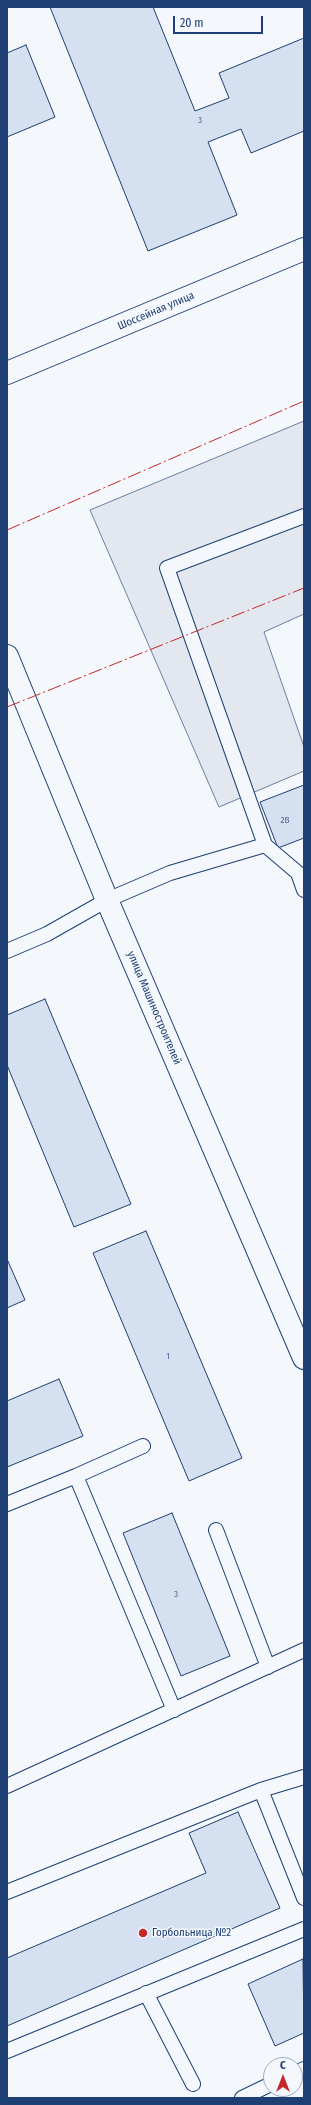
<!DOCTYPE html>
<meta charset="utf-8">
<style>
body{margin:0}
#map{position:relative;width:311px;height:2105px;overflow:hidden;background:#f4f7fb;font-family:"Fira Sans Condensed",sans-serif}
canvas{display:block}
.frame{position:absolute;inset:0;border:8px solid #1d3f73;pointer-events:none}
.north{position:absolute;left:263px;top:2057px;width:40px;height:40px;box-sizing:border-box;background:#f4f7fb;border:1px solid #9eadc5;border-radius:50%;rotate:0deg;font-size:11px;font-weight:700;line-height:16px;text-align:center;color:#1d3f73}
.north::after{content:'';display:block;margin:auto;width:14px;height:18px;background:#c62828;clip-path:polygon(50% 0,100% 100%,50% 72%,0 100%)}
.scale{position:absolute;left:173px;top:16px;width:90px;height:18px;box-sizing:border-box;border:2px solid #1d3f73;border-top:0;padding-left:5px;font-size:12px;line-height:14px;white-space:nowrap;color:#1d3f73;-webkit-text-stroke:3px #f4f7fb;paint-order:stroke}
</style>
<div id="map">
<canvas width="311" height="2105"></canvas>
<div class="frame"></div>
<div class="north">С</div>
<div class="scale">20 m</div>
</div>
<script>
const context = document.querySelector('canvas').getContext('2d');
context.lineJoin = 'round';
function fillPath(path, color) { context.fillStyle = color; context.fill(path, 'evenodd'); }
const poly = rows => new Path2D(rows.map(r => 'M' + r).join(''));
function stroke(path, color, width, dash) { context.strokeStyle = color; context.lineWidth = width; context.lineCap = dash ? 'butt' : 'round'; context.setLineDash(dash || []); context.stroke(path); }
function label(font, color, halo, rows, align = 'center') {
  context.font = font + ' "Fira Sans Condensed",sans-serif'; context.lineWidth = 3; context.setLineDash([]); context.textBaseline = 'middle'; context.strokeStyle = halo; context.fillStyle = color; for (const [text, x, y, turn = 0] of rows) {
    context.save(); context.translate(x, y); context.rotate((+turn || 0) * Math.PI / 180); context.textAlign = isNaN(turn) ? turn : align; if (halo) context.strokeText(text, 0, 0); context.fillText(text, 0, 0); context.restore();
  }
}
const parking = poly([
 [304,421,304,614,264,632,304,747,304,771,219,807,90,510,304,421]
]);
fillPath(parking, '#e3e8f0');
stroke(parking, '#687fa3', 1);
const building = poly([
 [50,7,153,7,195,111,229,98,219,73,304,38,304,131,251,153,241,129,208,142,237,215,148,251,50,7],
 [26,45,55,117,7,137,7,53,26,45],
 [304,785,304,838,278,848,260,802,304,785],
 [45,999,131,1204,74,1227,7,1065,7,1015,45,999],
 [146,1231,242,1458,189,1481,93,1253,146,1231],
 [7,1259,25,1300,7,1308,7,1259],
 [59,1379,83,1436,7,1467,7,1401,59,1379],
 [172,1513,230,1656,181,1676,123,1533,172,1513],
 [238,1812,280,1908,7,2026,7,1958,206,1873,189,1833,238,1812],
 [303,1959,304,2033,275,2046,248,1984,303,1959]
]);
fillPath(building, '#d5e0f0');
stroke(building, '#1d3f73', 1);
const service = poly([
 [265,845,167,568,304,516],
 [7,951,47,934,107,900,170,873,265,845,298,873,304,890],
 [76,1476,143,1446],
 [7,1504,76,1476,174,1710],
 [216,1530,268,1667],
 [7,1786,304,1650],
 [261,1790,304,1898],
 [7,1892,261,1790,304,1777],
 [146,1993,193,2084],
 [7,2051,304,1929],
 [295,2073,304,2069],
 [242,2098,271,2084]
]);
const tertiary = poly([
 [7,656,107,900,304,1358]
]);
const secondary = poly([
 [7,373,304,249]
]);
stroke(service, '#1d3f73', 16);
stroke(tertiary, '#1d3f73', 24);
stroke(secondary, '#1d3f73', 24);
stroke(service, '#f4f7fb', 14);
stroke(tertiary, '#f4f7fb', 22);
stroke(secondary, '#f4f7fb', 22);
stroke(poly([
 [7,530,304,401],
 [7,707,304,588]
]), '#c62828', 1, [14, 3, 2, 3]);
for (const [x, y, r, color] of [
 [143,1933,5,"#c62828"]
]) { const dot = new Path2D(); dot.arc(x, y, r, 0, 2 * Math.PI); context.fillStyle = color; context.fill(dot); stroke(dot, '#f4f7fb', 1.5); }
label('9px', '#4b6792', null, [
 ["3",200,120],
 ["2В",285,820],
 ["1",168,1356],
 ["3",176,1594]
]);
label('11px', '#1d3f73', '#f4f7fb', [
 ["Шоссейная улица",156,311,-23],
 ["улица Машиностроителей",154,1008,67]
]);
label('11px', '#1d3f73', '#f4f7fb', [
 ["Горбольница №2",152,1933]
], 'left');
</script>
